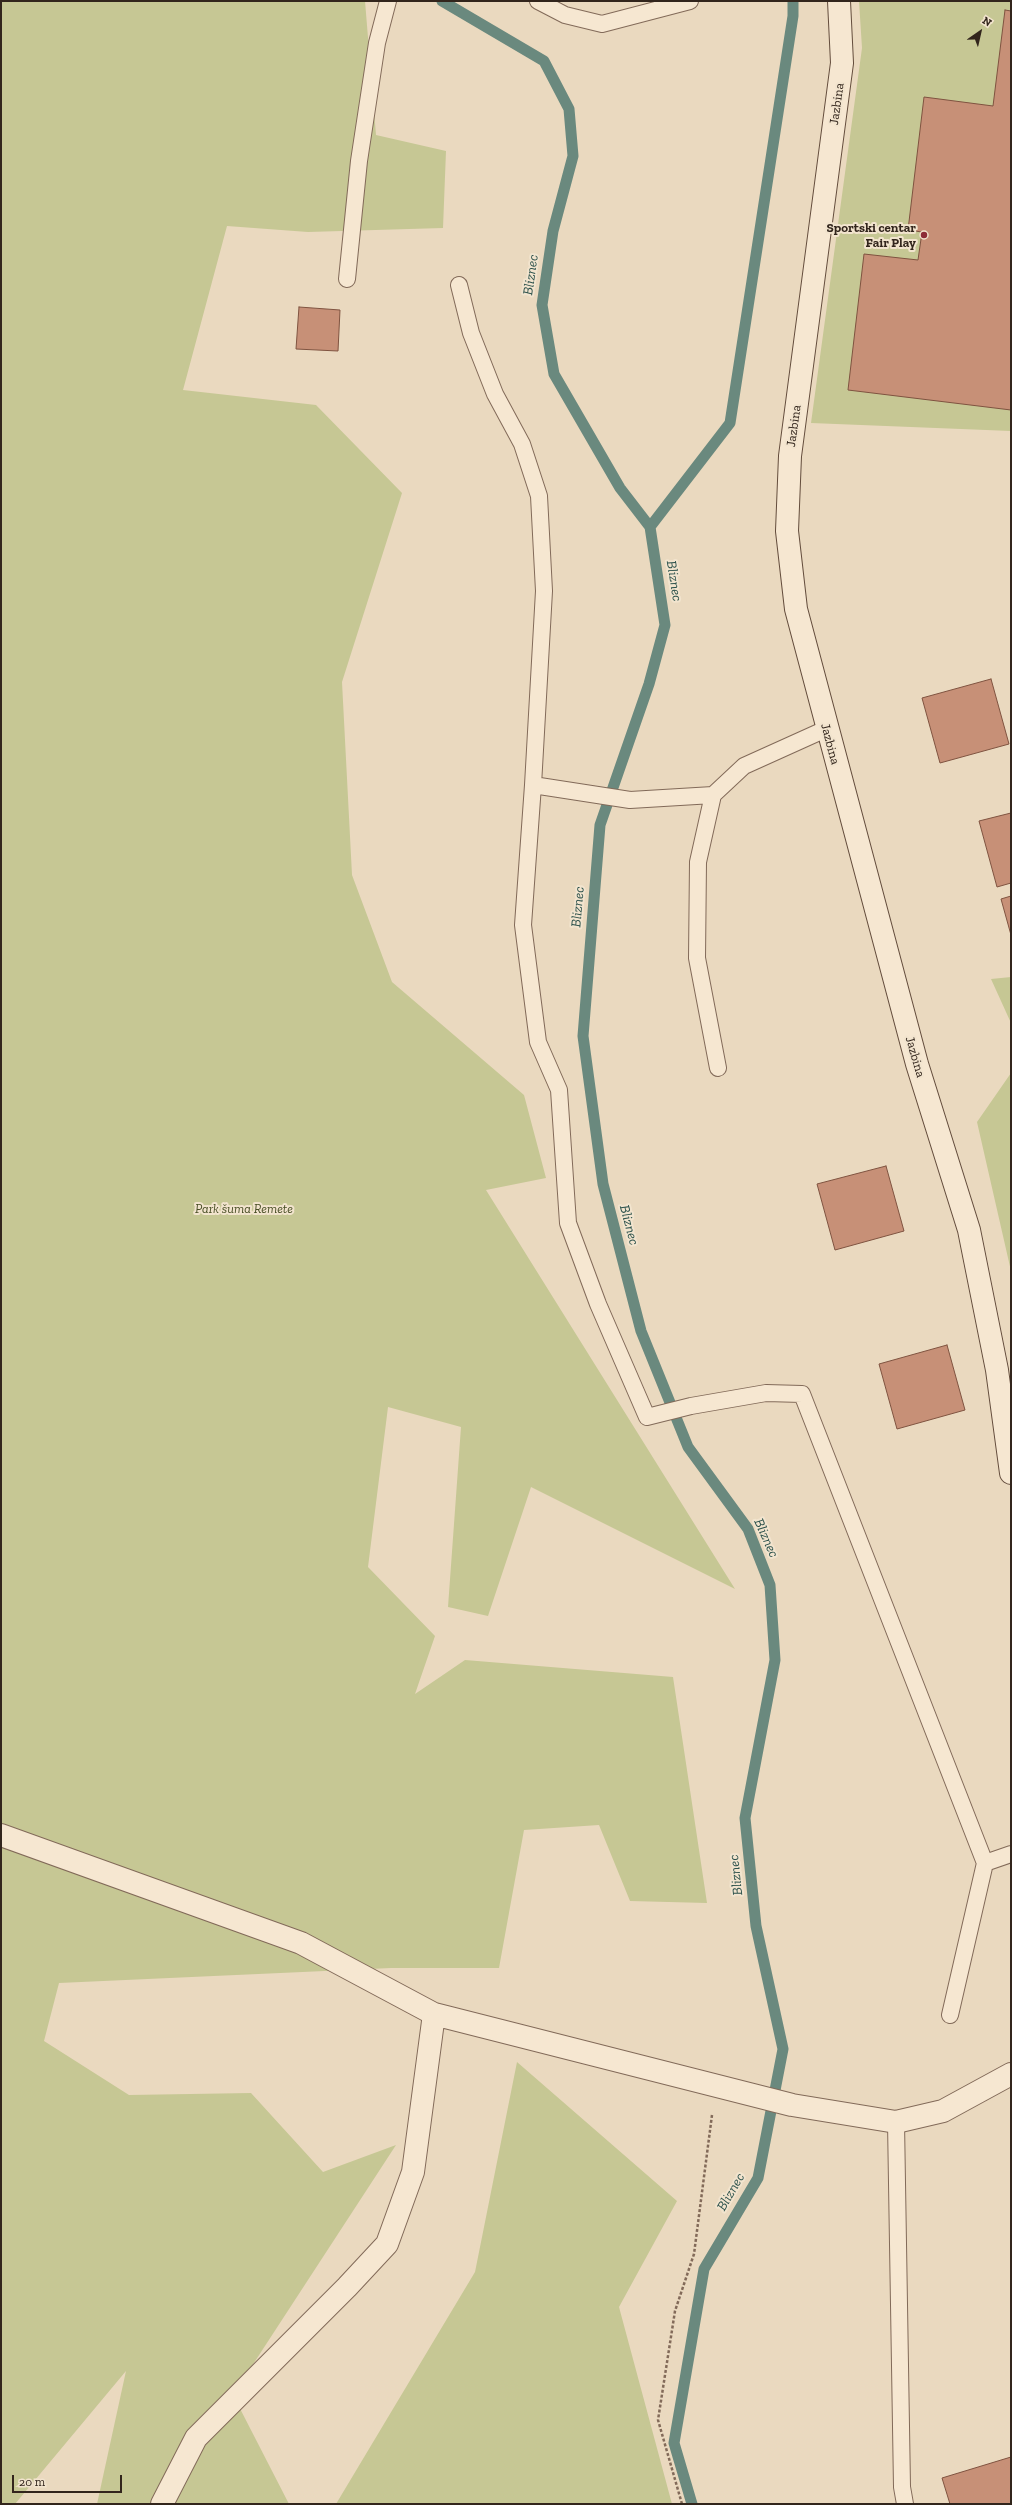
<!DOCTYPE html>
<meta charset="utf-8">
<style>
body{margin:0}
#map{position:relative;width:1012px;height:2505px;overflow:hidden;background:#ead9bf;font-family:"Zilla Slab",serif}
canvas{display:block}
.frame{position:absolute;inset:0;border:2px solid #32251c;pointer-events:none}
.north{position:absolute;left:960px;top:12px;width:40px;height:40px;-webkit-text-stroke:3px #f2e4ce;paint-order:stroke;rotate:34deg;font-size:11px;font-weight:700;line-height:16px;text-align:center;color:#32251c}
.north::after{content:'';display:block;margin:auto;width:14px;height:18px;background:#32251c;clip-path:polygon(50% 0,100% 100%,50% 72%,0 100%)}
.scale{position:absolute;left:12px;top:2475px;width:110px;height:18px;box-sizing:border-box;border:2px solid #32251c;border-top:0;padding-left:5px;font-size:12px;line-height:14px;white-space:nowrap;color:#32251c;-webkit-text-stroke:3px #f2e4ce;paint-order:stroke}
</style>
<div id="map">
<canvas width="1012" height="2505"></canvas>
<div class="frame"></div>
<div class="north">N</div>
<div class="scale">20 m</div>
</div>
<script>
const context = document.querySelector('canvas').getContext('2d');
context.lineJoin = 'round';
function fillPath(path, color) { context.fillStyle = color; context.fill(path, 'evenodd'); }
const poly = rows => new Path2D(rows.map(r => 'M' + r).join(''));
function stroke(path, color, width, dash) { context.strokeStyle = color; context.lineWidth = width; context.lineCap = dash ? 'butt' : 'round'; context.setLineDash(dash || []); context.stroke(path); }
function label(font, color, halo, rows, align = 'center') {
  context.font = font + ' "Zilla Slab",serif'; context.lineWidth = 4; context.setLineDash([]); context.textBaseline = 'middle'; context.strokeStyle = halo; context.fillStyle = color; for (const [text, x, y, turn = 0] of rows) {
    context.save(); context.translate(x, y); context.rotate((+turn || 0) * Math.PI / 180); context.textAlign = isNaN(turn) ? turn : align; if (halo) context.strokeText(text, 0, 0); context.fillText(text, 0, 0); context.restore();
  }
}
fillPath(poly([
 [1,1,365,1,376,135,446,151,443,228,308,232,227,226,183,390,316,405,402,493,342,682,352,875,392,982,524,1095,546,1178,486,1190,735,1589,531,1487,488,1616,448,1607,461,1427,388,1407,368,1567,435,1636,415,1694,465,1660,673,1677,707,1903,630,1901,599,1825,524,1830,499,1968,391,1968,59,1983,44,2041,129,2095,251,2093,323,2172,396,2145,233,2395,289,2504,97,2504,126,2371,15,2504,1,2504],
 [859,1,1011,1,1011,431,811,423,862,48],
 [1011,977,1011,1023,991,979],
 [1011,1073,1011,1271,977,1122],
 [517,2062,677,2201,619,2307,672,2504,336,2504,475,2272]
]), '#c6c794');
stroke(poly([
 [442,1,544,61,569,109,573,156,553,231,542,305,554,374,620,488,650,527,665,625,649,684,600,825,583,1036,603,1184,641,1331,688,1447,748,1529,770,1585,775,1660,745,1818,756,1926,783,2049,758,2178,704,2269,674,2443,692,2504],
 [650,527,730,423,793,16,793,1]
]), '#6a897e', 11);
const building = poly([
 [1005,10,1011,11,1011,410,848,390,864,254,918,260,922,232,908,230,924,97,993,106,1005,10],
 [299,307,340,310,338,351,296,349,299,307],
 [991,679,1009,744,940,763,922,698,991,679],
 [1011,813,1011,883,997,887,979,821,1011,813],
 [1011,896,1011,935,1001,899,1011,896],
 [886,1166,904,1231,835,1250,817,1184,886,1166],
 [947,1345,965,1410,897,1429,879,1364,947,1345],
 [1011,2457,1011,2504,950,2504,942,2478,1011,2457]
]);
fillPath(building, '#c79077');
stroke(building, '#7f5340', 1);
const lane = poly([
 [538,1,565,15,602,24,690,1],
 [347,279,359,161,377,43,388,1],
 [459,285,471,333,495,394,522,444,539,496,544,591,533,785,630,800,713,795],
 [533,785,523,925,538,1042,559,1090,568,1223,598,1304,647,1417,691,1406,766,1393,802,1394,985,1863,1011,1854],
 [718,1068,697,958,698,862,713,795,744,766,826,729],
 [950,2015,985,1863],
 [896,2122,902,2487,905,2504]
]);
const street = poly([
 [1,1835,301,1943,434,2014,792,2105,896,2122,943,2111,1011,2074],
 [162,2504,196,2438,347,2287,387,2244,413,2172,434,2014]
]);
const secondary = poly([
 [839,1,842,63,790,456,787,531,796,609,917,1064,969,1230,997,1370,1011,1473]
]);
stroke(lane, '#826a59', 18);
stroke(street, '#826a59', 24);
stroke(secondary, '#634c3c', 24);
stroke(poly([
 [682,2504,658,2420,675,2311,694,2254,712,2115]
]), '#826a59', 2.5, [3, 2]);
stroke(lane, '#f6e7d1', 16);
stroke(street, '#f6e7d1', 22);
stroke(secondary, '#f6e7d1', 22);
for (const [x, y, r, color] of [
 [924,235,4,"#8d2c37"]
]) { const dot = new Path2D(); dot.arc(x, y, r, 0, 2 * Math.PI); context.fillStyle = color; context.fill(dot); stroke(dot, '#f2e4ce', 1.5); }
label('13px', '#32251c', '#f2e4ce', [
 ["Jazbina",837,104,-82],
 ["Jazbina",794,426,-82],
 ["Jazbina",830,744,75],
 ["Jazbina",915,1057,74]
]);
label('bold 13px', '#32251c', '#f2e4ce', [
 ["Sportski centar",916,228],
 ["Fair Play",916,243]
], 'right');
label('italic 13px', '#474d24', '#f2e4ce', [
 ["Park šuma Remete",244,1209]
]);
label('italic 14px', '#2c514b', '#f2e4ce', [
 ["Bliznec",531,275,-82],
 ["Bliznec",674,581,81],
 ["Bliznec",578,907,-85],
 ["Bliznec",629,1225,75],
 ["Bliznec",766,1538,66],
 ["Bliznec",736,1875,-96],
 ["Bliznec",731,2192,-60]
]);
</script>
